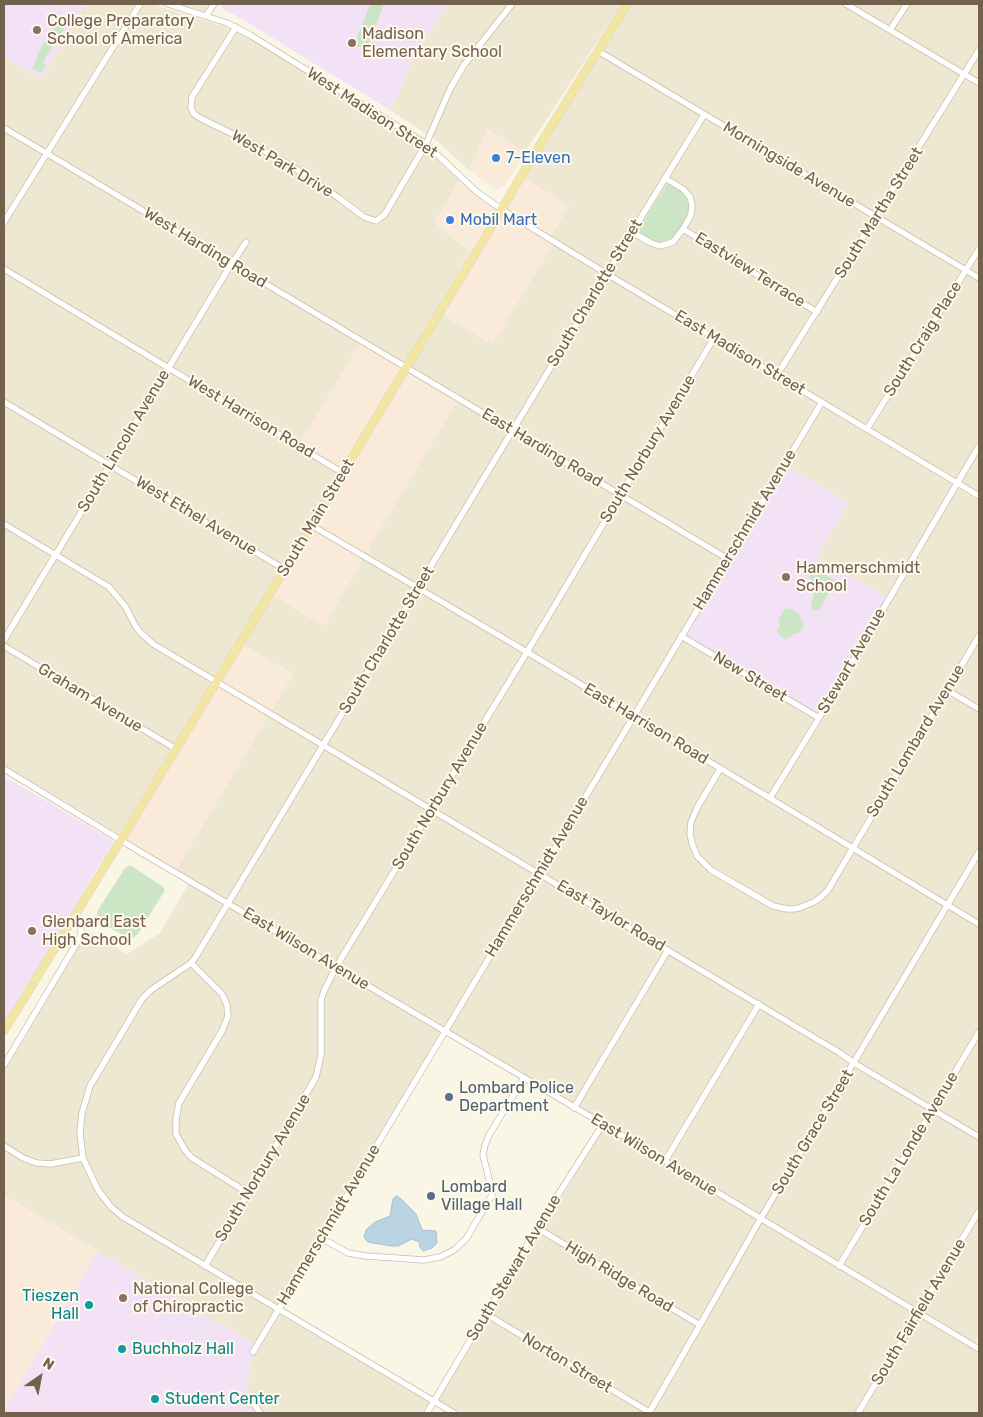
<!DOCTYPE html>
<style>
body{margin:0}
#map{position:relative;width:983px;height:1417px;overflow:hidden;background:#faf6e5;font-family:Rubik,sans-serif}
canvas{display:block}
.frame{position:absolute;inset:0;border:5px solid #71614d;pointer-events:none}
.north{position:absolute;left:15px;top:1352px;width:50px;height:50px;-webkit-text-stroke:4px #fdfaeb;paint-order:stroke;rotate:33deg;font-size:14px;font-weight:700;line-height:20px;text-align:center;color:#71614d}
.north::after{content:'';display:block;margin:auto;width:18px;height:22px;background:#71614d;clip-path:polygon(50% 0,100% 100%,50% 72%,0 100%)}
</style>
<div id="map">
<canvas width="983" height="1417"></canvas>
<div class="frame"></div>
<div class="north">N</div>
</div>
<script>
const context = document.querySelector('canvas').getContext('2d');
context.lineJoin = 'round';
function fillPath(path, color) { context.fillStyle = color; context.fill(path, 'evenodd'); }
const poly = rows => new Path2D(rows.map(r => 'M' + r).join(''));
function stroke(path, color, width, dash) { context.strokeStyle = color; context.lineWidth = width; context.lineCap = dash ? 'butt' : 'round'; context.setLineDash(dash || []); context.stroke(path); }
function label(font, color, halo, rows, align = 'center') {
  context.font = font + ' Rubik,sans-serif'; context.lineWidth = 4; context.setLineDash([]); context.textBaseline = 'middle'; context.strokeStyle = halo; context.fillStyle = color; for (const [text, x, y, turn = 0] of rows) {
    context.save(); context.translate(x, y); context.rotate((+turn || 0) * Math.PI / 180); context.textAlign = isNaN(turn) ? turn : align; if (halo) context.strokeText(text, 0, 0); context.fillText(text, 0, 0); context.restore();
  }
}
fillPath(poly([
 [86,4,151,4,239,31,421,144,459,180,435,223,470,252,405,363,363,339,300,444,4,267,4,56,41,79],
 [179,4,211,4,204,11],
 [452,4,622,4,525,152,488,130,469,170,437,141,390,110,397,97,409,65,437,21],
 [631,4,979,4,979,492,550,237,569,206,524,178],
 [553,244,979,501,979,1336,975,1343,450,1030,176,870,293,674,242,644,273,595,324,626,369,548,407,371,441,314,492,344],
 [787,467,848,503,816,556],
 [4,272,339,473,119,834,4,765],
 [189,883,441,1032,255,1345,4,1195,4,1072,88,931,127,954,160,933],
 [604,1128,979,1353,979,1413,460,1413,438,1400],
 [279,1314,431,1403,425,1413,257,1413,243,1405,252,1358]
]), '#eee7d2');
fillPath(poly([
 [488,130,525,152,505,185,496,190,469,170],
 [524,178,569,206,550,237,505,209],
 [459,180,496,209,470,252,435,223],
 [502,214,553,244,492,344,441,314],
 [363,338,405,363,339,473,297,448],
 [407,371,458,401,369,548,324,626,273,595],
 [242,644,293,674,176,870,123,839],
 [4,1195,98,1251,4,1410]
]), '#faeada');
fillPath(poly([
 [4,4,86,4,41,79,4,56],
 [224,4,452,4,437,21,409,65,397,97,390,110,240,18,221,8],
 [787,466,848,503,817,556,886,597,818,713,685,635],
 [4,776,114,841,4,1023],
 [98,1251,255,1345,243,1404,257,1413,4,1413,4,1410]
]), '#f3e2f6');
fillPath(poly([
 [370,4,384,4,367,50,354,45],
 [56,23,64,29,43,62,47,65,41,73,32,68,38,58,36,57],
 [667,184,671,184,686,195,688,200,690,210,676,234,671,240,662,243,658,243,641,234,639,229],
 [813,571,821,572,836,581,819,610,816,611,812,609,811,605,813,598,814,590,812,581,808,574],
 [790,608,798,613,804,625,799,633,794,634,791,637,786,639,779,635,777,629,780,626,778,620,785,609],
 [130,865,162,886,165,890,138,934,133,938,126,937,101,922,97,915,98,910,125,868]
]), '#cce6c5');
const water = poly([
 [397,1196,401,1199,416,1214,422,1230,436,1231,437,1243,432,1248,423,1251,420,1247,419,1242,412,1239,398,1246,391,1246,368,1242,364,1237,366,1230,375,1222,390,1216,393,1199,397,1196]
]);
fillPath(water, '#bbd4e2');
stroke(water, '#a3c1d3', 1);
const minor = poly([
 [168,4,227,23,250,35,426,144,477,192,501,209,607,274,979,496],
 [846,4,979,83],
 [206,16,214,4],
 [236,27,192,97,191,108,194,114,200,118,247,141,293,167,339,198,364,217,376,221,385,214,426,144,451,87,464,65,512,4],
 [890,30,907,4],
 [598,51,979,278],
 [4,128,728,559],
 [4,222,140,4],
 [683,229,817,312],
 [632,232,651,243,660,246,673,242,683,229,691,215,692,204,690,197,683,189,665,178],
 [4,269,343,473],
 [777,375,979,50],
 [4,402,284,569],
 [867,429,979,249],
 [4,524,109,587,125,606,135,625,139,631,153,644,840,1053,854,1063,979,1137],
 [311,525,527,652,979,924],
 [681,636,819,718],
 [4,640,227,271,246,242],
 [4,646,176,749],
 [947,690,979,709],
 [4,769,142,853,603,1124,979,1349],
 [720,769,697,808,691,822,690,834,692,843,697,856,711,870,773,906,787,909,793,909,799,908,814,902,821,897,828,890,979,636],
 [770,798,819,718,979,446],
 [191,963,222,994,227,1005,228,1016,222,1031,179,1103,176,1119,176,1134,185,1150,192,1158,248,1193],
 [4,1065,81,936,81,927,72,919],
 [574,1108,668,950],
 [4,1146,23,1158,37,1163,50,1164,83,1158],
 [665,1161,759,1004],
 [537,1228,700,1325],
 [321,1238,348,1253,366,1256,424,1260,440,1257,454,1250,466,1239,492,1195,492,1191,483,1155,485,1145,489,1135,524,1078],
 [205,1266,316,1077,321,1055,321,1000,324,991,336,967,527,652,714,338],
 [839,1266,979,1032],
 [486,1314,649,1412],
 [253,1352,822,402],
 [255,1405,260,1413],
 [427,1413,537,1228,603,1124],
 [454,1413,123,1217,111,1207,98,1190,83,1158,80,1133,82,1113,90,1086,142,999,151,990,191,963,195,958,632,232,704,115],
 [649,1413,700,1325,761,1218,979,852],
 [858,1413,979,1211]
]);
const major = poly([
 [4,1031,121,840,478,249,530,161,627,4]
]);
stroke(minor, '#c8beaa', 7);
stroke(major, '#dad6d1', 9);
stroke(minor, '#fff', 5.5);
stroke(major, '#f3e6a3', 8);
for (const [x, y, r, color] of [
 [37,30,5,"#8d6e63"],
 [352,43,5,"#8d6e63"],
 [496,158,5,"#3f7fe0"],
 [450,220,5,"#3f7fe0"],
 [786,577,5,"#8d6e63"],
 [32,931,5,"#8d6e63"],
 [449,1097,5,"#5c6f8a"],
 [431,1196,5,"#5c6f8a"],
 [123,1298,5,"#8d6e63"],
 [89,1305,5,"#0f9aa8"],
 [122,1349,5,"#0f9aa8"],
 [155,1399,5,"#0f9aa8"]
]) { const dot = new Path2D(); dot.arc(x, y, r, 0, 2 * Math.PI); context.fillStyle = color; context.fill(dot); stroke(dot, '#fdfaeb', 2); }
label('16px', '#785e54', '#fdfaeb', [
 ["College Preparatory",47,21],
 ["School of America",47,39],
 ["Madison",362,34],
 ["Elementary School",362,52],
 ["Hammerschmidt",796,568],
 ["School",796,586],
 ["Glenbard East",42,922],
 ["High School",42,940],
 ["National College",133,1289],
 ["of Chiropractic",133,1307]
], 'left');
label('16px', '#71614d', '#fdfaeb', [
 ["West Madison Street",372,113,33],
 ["West Park Drive",282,164,31],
 ["Morningside Avenue",789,165,31],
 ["South Martha Street",879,213,-58],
 ["West Harding Road",205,248,31],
 ["Eastview Terrace",750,270,32],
 ["South Charlotte Street",595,293,-59],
 ["South Craig Place",923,339,-58],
 ["East Madison Street",740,353,31],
 ["West Harrison Road",251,417,31],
 ["South Lincoln Avenue",124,441,-59],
 ["East Harding Road",542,448,31],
 ["South Norbury Avenue",648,449,-59],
 ["West Ethel Avenue",196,516,31],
 ["South Main Street",316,518,-59],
 ["Hammerschmidt Avenue",745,530,-59],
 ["South Charlotte Street",387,640,-59],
 ["Stewart Avenue",852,661,-60],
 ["New Street",750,677,31],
 ["Graham Avenue",90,698,31],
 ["East Harrison Road",646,724,31],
 ["South Lombard Avenue",916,741,-59],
 ["South Norbury Avenue",440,796,-59],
 ["Hammerschmidt Avenue",537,877,-59],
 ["East Taylor Road",611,916,31],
 ["East Wilson Avenue",306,949,31],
 ["South Grace Street",813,1132,-59],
 ["South La Londe Avenue",909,1149,-59],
 ["East Wilson Avenue",654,1155,31],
 ["South Norbury Avenue",263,1168,-59],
 ["Hammerschmidt Avenue",329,1225,-59],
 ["South Stewart Avenue",514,1268,-59],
 ["High Ridge Road",619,1277,31],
 ["South Fairfield Avenue",919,1312,-59],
 ["Norton Street",567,1363,31]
]);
label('16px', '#366cbe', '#fdfaeb', [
 ["7-Eleven",506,158],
 ["Mobil Mart",460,220]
], 'left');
label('16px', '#4e5e75', '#fdfaeb', [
 ["Lombard Police",459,1088],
 ["Department",459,1106],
 ["Lombard",441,1187],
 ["Village Hall",441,1205]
], 'left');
label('16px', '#0d838f', '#fdfaeb', [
 ["Tieszen",79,1296,"right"],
 ["Hall",79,1314,"right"],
 ["Buchholz Hall",132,1349],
 ["Student Center",165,1399]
], 'left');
</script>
